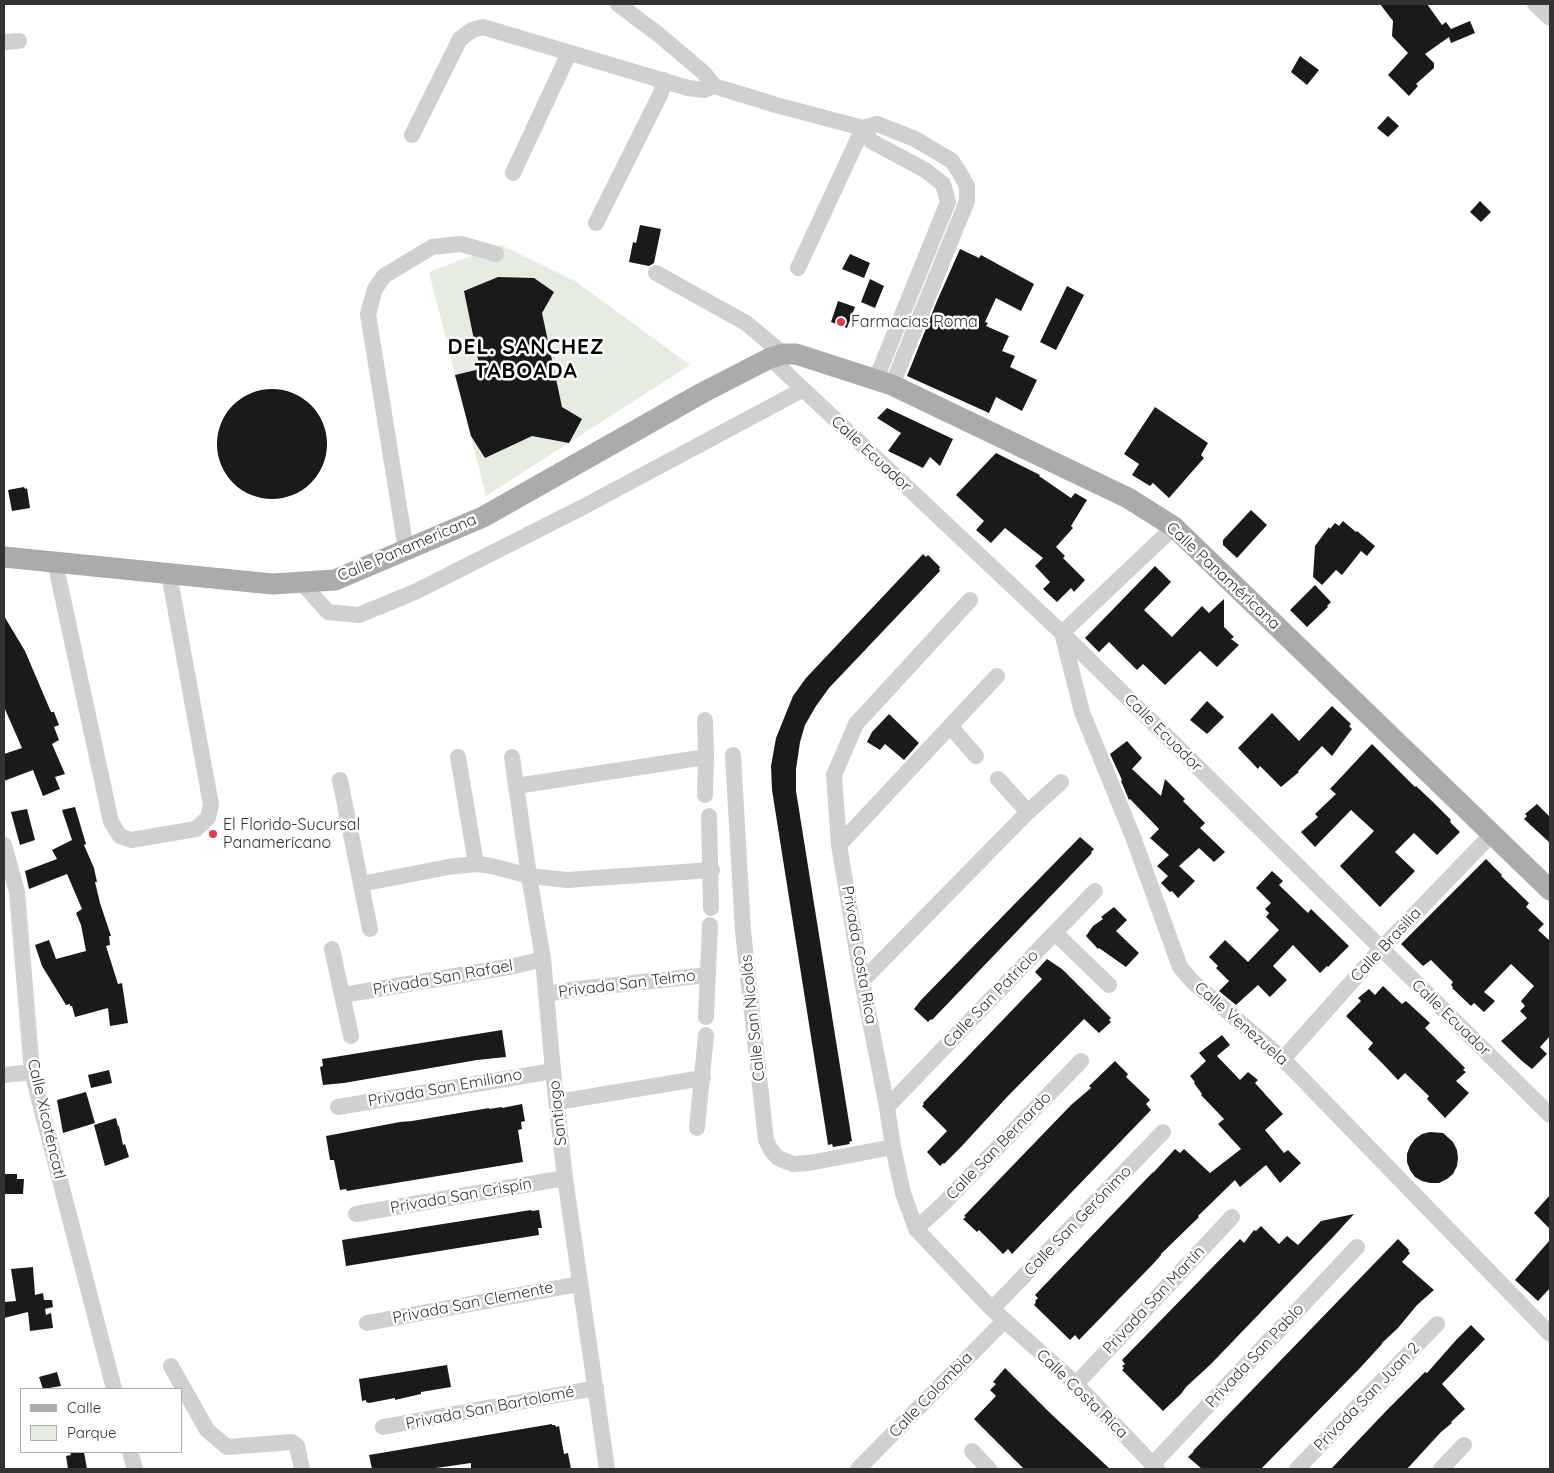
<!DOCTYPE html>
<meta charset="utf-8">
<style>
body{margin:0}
#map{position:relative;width:1554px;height:1473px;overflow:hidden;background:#fff;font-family:Quicksand,sans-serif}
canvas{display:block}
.frame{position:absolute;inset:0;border:5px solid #333;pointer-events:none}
.legend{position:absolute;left:20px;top:1388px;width:162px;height:65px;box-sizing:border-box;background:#fff;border:1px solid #adadad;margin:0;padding:6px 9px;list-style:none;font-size:15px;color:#333}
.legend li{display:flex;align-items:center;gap:10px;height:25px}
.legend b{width:25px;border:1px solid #adadad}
</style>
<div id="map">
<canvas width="1554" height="1473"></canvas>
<div class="frame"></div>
<ul class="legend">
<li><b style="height:6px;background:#ababab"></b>Calle</li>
<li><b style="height:14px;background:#e6ecdf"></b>Parque</li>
</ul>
</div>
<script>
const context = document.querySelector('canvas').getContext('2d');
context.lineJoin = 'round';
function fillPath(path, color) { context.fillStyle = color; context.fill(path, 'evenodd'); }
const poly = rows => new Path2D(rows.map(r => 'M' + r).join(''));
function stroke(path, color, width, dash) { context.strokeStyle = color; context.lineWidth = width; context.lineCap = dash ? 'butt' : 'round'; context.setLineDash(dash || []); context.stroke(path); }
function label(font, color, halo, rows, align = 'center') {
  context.font = font + ' Quicksand,sans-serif'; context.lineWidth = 5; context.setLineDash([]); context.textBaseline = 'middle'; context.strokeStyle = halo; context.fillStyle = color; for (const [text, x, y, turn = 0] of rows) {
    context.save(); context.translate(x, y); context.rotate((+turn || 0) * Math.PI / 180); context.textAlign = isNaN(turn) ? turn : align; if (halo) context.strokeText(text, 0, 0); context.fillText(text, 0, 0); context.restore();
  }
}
fillPath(poly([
 [501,245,575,281,690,365,486,496,429,272]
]), '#e6ecdf');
fillPath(poly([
 [1380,4,1427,4,1442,25,1446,22,1451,29,1470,21,1475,33,1451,43,1449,37,1425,54,1434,63,1434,68,1416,84,1418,86,1409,96,1388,75,1408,53,1392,36,1393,21],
 [1300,56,1319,70,1307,85,1291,72],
 [1388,116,1399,126,1388,137,1377,128],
 [1480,201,1491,212,1481,222,1470,212],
 [640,225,661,229,654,263,649,266,629,262,633,242,636,243],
 [960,249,979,258,981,255,1034,284,1021,311,996,298,985,322,988,323,986,326,1009,336,1002,351,1015,356,1010,367,1037,380,1022,411,996,397,989,413,907,376,937,301],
 [850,254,870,263,864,278,842,269],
 [498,277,534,278,554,292,542,313,562,407,582,419,569,443,532,436,485,458,471,436,455,375,480,369,464,291],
 [870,279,884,286,875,308,861,302],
 [1067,286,1084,295,1056,350,1040,342],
 [838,301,855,307,847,328,831,322],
 '217 444a55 55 0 1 1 110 0a55 55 0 1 1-110 0Z',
 [1155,407,1208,443,1201,455,1204,458,1169,498,1153,483,1150,486,1132,475,1139,464,1124,454],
 [887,408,953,439,940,466,930,457,923,468,888,451,901,433,877,418],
 [996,453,1040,475,1039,476,1071,498,1075,493,1087,500,1071,526,1073,528,1056,547,1065,556,1063,558,1085,580,1074,592,1071,588,1057,602,1043,589,1050,582,1035,566,1043,558,1005,528,991,543,976,530,984,521,956,495],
 [24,487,25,489,27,488,30,508,12,511,8,490],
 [1251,510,1267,525,1237,558,1223,545,1223,540],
 [1343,521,1356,532,1357,531,1375,546,1367,556,1361,551,1342,575,1336,570,1322,585,1313,577,1315,546,1329,527,1330,529,1335,523,1339,526],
 [923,554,926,557,928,555,940,567,939,569,940,571,829,688,816,706,805,725,800,742,798,756,796,769,796,791,852,1141,849,1142,850,1144,833,1147,832,1144,828,1145,827,1138,772,790,771,766,776,738,793,696,806,678],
 [1155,566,1171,582,1144,610,1172,637,1202,606,1209,613,1224,599,1224,627,1234,637,1231,639,1239,645,1217,667,1200,651,1165,685,1143,664,1137,670,1109,642,1099,652,1085,638],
 [1315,585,1331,602,1327,606,1328,607,1307,627,1290,610],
 [4,616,25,651,51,712,54,712,59,725,54,727,59,740,52,744,65,774,55,777,60,789,43,796,33,770,4,781,4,754,22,748,4,707],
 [1207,701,1224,717,1207,734,1190,720],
 [1332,706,1351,724,1349,726,1352,729,1332,756,1322,746,1298,771,1299,772,1281,787,1260,766,1258,769,1238,748,1272,713,1299,741],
 [889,714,919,743,904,760,885,744,880,750,867,742,872,732],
 [1127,741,1142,758,1132,769,1161,796,1165,779,1185,799,1183,801,1205,823,1200,828,1225,852,1214,862,1199,848,1179,866,1195,881,1178,898,1172,891,1170,892,1161,883,1168,876,1157,866,1169,855,1150,838,1159,829,1132,801,1130,799,1129,800,1121,781,1122,780,1110,754],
 [1372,744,1415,787,1416,786,1433,802,1451,820,1450,822,1460,832,1437,855,1414,833,1395,852,1415,871,1380,907,1340,866,1374,831,1351,810,1315,847,1301,832,1318,817,1315,814,1336,794,1330,789],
 [1537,804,1550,817,1550,843,1524,819,1527,816,1525,814],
 [75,807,86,844,84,845,94,868,97,882,95,882,100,903,111,936,109,936,110,945,106,946,118,984,122,983,128,1023,110,1026,108,1008,75,1017,72,1006,70,1006,70,1004,66,1005,42,966,35,945,49,940,56,959,86,951,81,925,76,913,82,909,67,874,29,889,25,871,57,859,52,850,72,840,62,810],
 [27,809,35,840,20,845,11,812],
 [1080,837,1094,849,1091,852,1092,853,932,1020,931,1019,928,1022,914,1009,921,1000],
 [1486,859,1502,875,1501,876,1529,903,1526,907,1544,924,1538,930,1550,941,1550,1036,1540,1047,1547,1054,1532,1069,1522,1061,1501,1041,1527,1018,1520,1011,1525,1006,1521,1001,1534,986,1511,964,1484,992,1495,1001,1484,1012,1474,1003,1471,1006,1452,988,1453,987,1451,985,1453,982,1431,960,1423,966,1401,944],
 [1272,871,1283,881,1279,885,1308,913,1311,909,1349,946,1328,967,1327,966,1320,973,1293,945,1273,966,1287,980,1270,997,1258,985,1236,1005,1219,991,1229,981,1216,968,1218,966,1209,957,1225,940,1248,962,1279,930,1266,917,1269,913,1265,909,1271,903,1256,888],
 [1114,907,1127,920,1116,931,1139,953,1126,967,1099,948,1098,949,1086,936,1093,926,1103,919,1101,917],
 [1047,959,1062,969,1111,1018,1109,1020,1111,1022,1099,1033,1084,1019,1007,1097,961,1147,944,1164,943,1163,940,1166,927,1152,947,1131,922,1106,924,1104,923,1103,1042,979,1035,972],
 [1383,986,1402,1004,1406,1001,1430,1023,1425,1028,1465,1068,1463,1070,1466,1072,1456,1081,1469,1093,1445,1118,1427,1099,1429,1096,1405,1073,1398,1080,1383,1064,1368,1049,1373,1043,1346,1016,1361,1001,1358,998,1369,989,1375,995],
 [502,1030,506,1057,477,1060,344,1083,323,1085,320,1067,323,1066,322,1059],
 [1222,1035,1230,1045,1217,1056,1240,1080,1248,1072,1258,1080,1255,1083,1283,1114,1265,1130,1284,1153,1288,1150,1301,1163,1280,1183,1266,1165,1240,1187,1235,1180,1198,1216,1199,1217,1161,1254,1161,1255,1153,1264,1079,1340,1075,1335,1070,1340,1034,1305,1036,1302,1035,1301,1038,1298,1035,1295,1153,1172,1153,1173,1175,1149,1180,1153,1184,1149,1210,1173,1241,1149,1218,1124,1224,1119,1201,1095,1202,1094,1194,1083,1195,1082,1190,1076,1206,1061,1199,1053],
 [1115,1061,1128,1074,1126,1077,1150,1100,1146,1104,1151,1110,1012,1254,1008,1249,1003,1254,979,1230,977,1232,963,1219,966,1217,964,1216,1071,1105,1091,1088,1089,1086],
 [109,1070,112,1083,91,1088,88,1075],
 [86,1092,95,1123,63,1133,57,1100],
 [522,1104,525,1121,521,1122,522,1129,518,1130,523,1162,347,1191,346,1189,340,1190,334,1160,330,1160,326,1136,400,1122,412,1121,489,1108,489,1109,502,1107,502,1108],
 [116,1118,118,1126,119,1126,123,1145,125,1144,129,1157,105,1166,94,1125],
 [1430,1132,1443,1133,1453,1142,1457,1150,1458,1158,1457,1166,1453,1174,1447,1179,1439,1183,1430,1183,1422,1181,1415,1177,1410,1170,1407,1162,1407,1154,1410,1146,1415,1139,1422,1134],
 [4,1174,17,1174,17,1179,24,1179,23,1194,4,1194],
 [1550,1195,1550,1229,1534,1213],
 [531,1210,532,1211,539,1210,542,1228,538,1228,539,1235,346,1266,342,1240],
 [1354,1214,1334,1236,1211,1364,1186,1387,1181,1394,1163,1411,1122,1370,1124,1368,1122,1366,1125,1364,1122,1360,1240,1239,1244,1243,1254,1230,1256,1231,1261,1226,1279,1244,1287,1236,1298,1245,1321,1221],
 [1398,1239,1409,1250,1408,1251,1410,1253,1402,1262,1434,1290,1417,1305,1398,1328,1382,1343,1382,1344,1360,1368,1261,1469,1202,1469,1188,1457,1194,1451,1193,1451],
 [1550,1240,1550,1288,1538,1301,1515,1280],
 [33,1267,35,1295,43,1293,44,1300,52,1300,53,1307,45,1309,46,1315,51,1313,53,1328,30,1331,28,1312,4,1318,4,1302,16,1301,11,1269],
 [1471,1325,1485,1339,1442,1384,1465,1409,1451,1422,1452,1423,1441,1432,1407,1469,1331,1469,1387,1410,1425,1372,1427,1373,1457,1339],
 [447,1365,451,1387,421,1392,421,1394,395,1400,395,1398,369,1403,366,1402,366,1400,362,1401,359,1379],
 [1005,1368,1049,1412,1110,1469,1024,1469,974,1419,996,1396,990,1390,996,1384,993,1382],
 [57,1372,61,1386,43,1389,39,1377],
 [552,1424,552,1425,555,1425,556,1427,559,1426,564,1454,568,1453,571,1469,471,1469,471,1463,429,1469,372,1469,369,1455],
 [70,1452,84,1452,87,1469,68,1469,66,1456,71,1455]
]), '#1a1a1a');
stroke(poly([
 [618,4,658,34,704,73,714,86],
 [1535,4,1550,18],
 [4,42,19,41],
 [863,128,871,141,925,170,943,184,948,202,876,379],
 [412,135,460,39,472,30,483,27,688,88,704,90,714,86,776,105,863,128,877,124,915,139,952,161,961,175,967,186,967,201,892,385],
 [513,173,569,53],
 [596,223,661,93,664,80],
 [798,268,863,128],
 [656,273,746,323,783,354],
 [770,358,1062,633,1550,1115],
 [1174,527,1062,633,1082,712,1133,837,1180,967,1194,983,1283,1059,1550,1334],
 [406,550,368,314,375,289,384,276,432,247,461,244,496,254],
 [55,562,111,822,120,836,131,840,196,829,208,818,211,805,169,574],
 [301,582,328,612,359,615,417,591,583,507,802,390],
 [970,600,856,724,834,775,839,845,862,981,887,1107,893,1147,903,1193,916,1229,992,1309,1076,1384,1157,1469],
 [950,726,976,756],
 [733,755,743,931,766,1140,771,1150,778,1158,793,1164,809,1163,893,1147],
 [458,757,476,864],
 [512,757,529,876,543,959,553,1071,565,1178,607,1469],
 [998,779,1028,812,1061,782],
 [340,780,370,929],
 [516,786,706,757],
 [705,795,706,757,705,720],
 [709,816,711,908],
 [4,845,17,892,32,1072,114,1389],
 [839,845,997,676],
 [361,884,448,867,476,864,492,866,529,876,567,880,712,870],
 [1055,933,1109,985],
 [332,949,351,1036],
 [862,981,1028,812],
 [546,994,577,989,708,975],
 [343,995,514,966,543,959],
 [706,1017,710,925],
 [1283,1059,1381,949,1492,834],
 [4,1075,32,1072],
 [557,1102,703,1078],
 [338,1107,553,1071],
 [887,1107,1095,891],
 [697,1128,706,1035],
 [356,1214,565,1178],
 [916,1229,943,1204,1081,1061],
 [992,1309,1163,1132],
 [367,1323,579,1284],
 [171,1366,207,1430,227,1447,292,1442,297,1446,302,1469],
 [1076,1384,1232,1217],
 [383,1427,596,1388],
 [972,1451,989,1469],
 [130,1452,135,1469],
 [1153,1464,1357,1247],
 [858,1469,1004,1321],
 [1297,1469,1437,1324],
 [1441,1469,1464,1445]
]), '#d0d0d0', 16);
stroke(poly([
 [4,557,272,584,335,580,483,517,702,393,770,358,783,354,796,354,892,385,1128,498,1174,527,1550,890]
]), '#ababab', 21);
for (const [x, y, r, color] of [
 [841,322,5,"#e63946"],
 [213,834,5,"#e63946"]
]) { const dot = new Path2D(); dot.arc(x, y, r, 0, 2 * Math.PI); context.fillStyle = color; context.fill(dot); stroke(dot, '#fff', 2); }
label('16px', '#333', '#fff', [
 ["Farmacias Roma",851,322],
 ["El Florido-Sucursal",223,825],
 ["Panamericano",223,843]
], 'left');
label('16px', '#333', '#fff', [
 ["Calle Ecuador",871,454,43],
 ["Calle Panamericana",407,548,-23],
 ["Calle Panaméricana",1223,576,43],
 ["Calle Ecuador",1163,733,45],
 ["Calle Brasilia",1386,945,-47],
 ["Privada Costa Rica",859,955,80],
 ["Privada San Rafael",443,978,-10],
 ["Privada San Telmo",627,984,-7],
 ["Calle San Patricio",991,999,-46],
 ["Calle San Nicolás",753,1018,-96],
 ["Calle Ecuador",1451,1018,44],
 ["Calle Venezuela",1241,1024,41],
 ["Privada San Emiliano",445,1088,-10],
 ["Santiago",558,1113,-96],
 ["Calle Xicoténcatl",46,1119,77],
 ["Calle San Bernardo",999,1146,-46],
 ["Privada San Crispín",461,1196,-10],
 ["Calle San Gerónimo",1078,1221,-46],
 ["Privada San Martín",1154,1300,-47],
 ["Privada San Clemente",473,1303,-11],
 ["Privada San Pablo",1255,1356,-47],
 ["Calle Costa Rica",1082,1394,44],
 ["Calle Colombia",931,1395,-46],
 ["Privada San Juan 2",1367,1397,-46],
 ["Privada San Bartolomé",490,1408,-11]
]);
context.letterSpacing = '1px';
label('bold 21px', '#000', '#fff', [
 ["DEL. SANCHEZ",526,348],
 ["TABOADA",526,372]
]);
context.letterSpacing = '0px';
</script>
